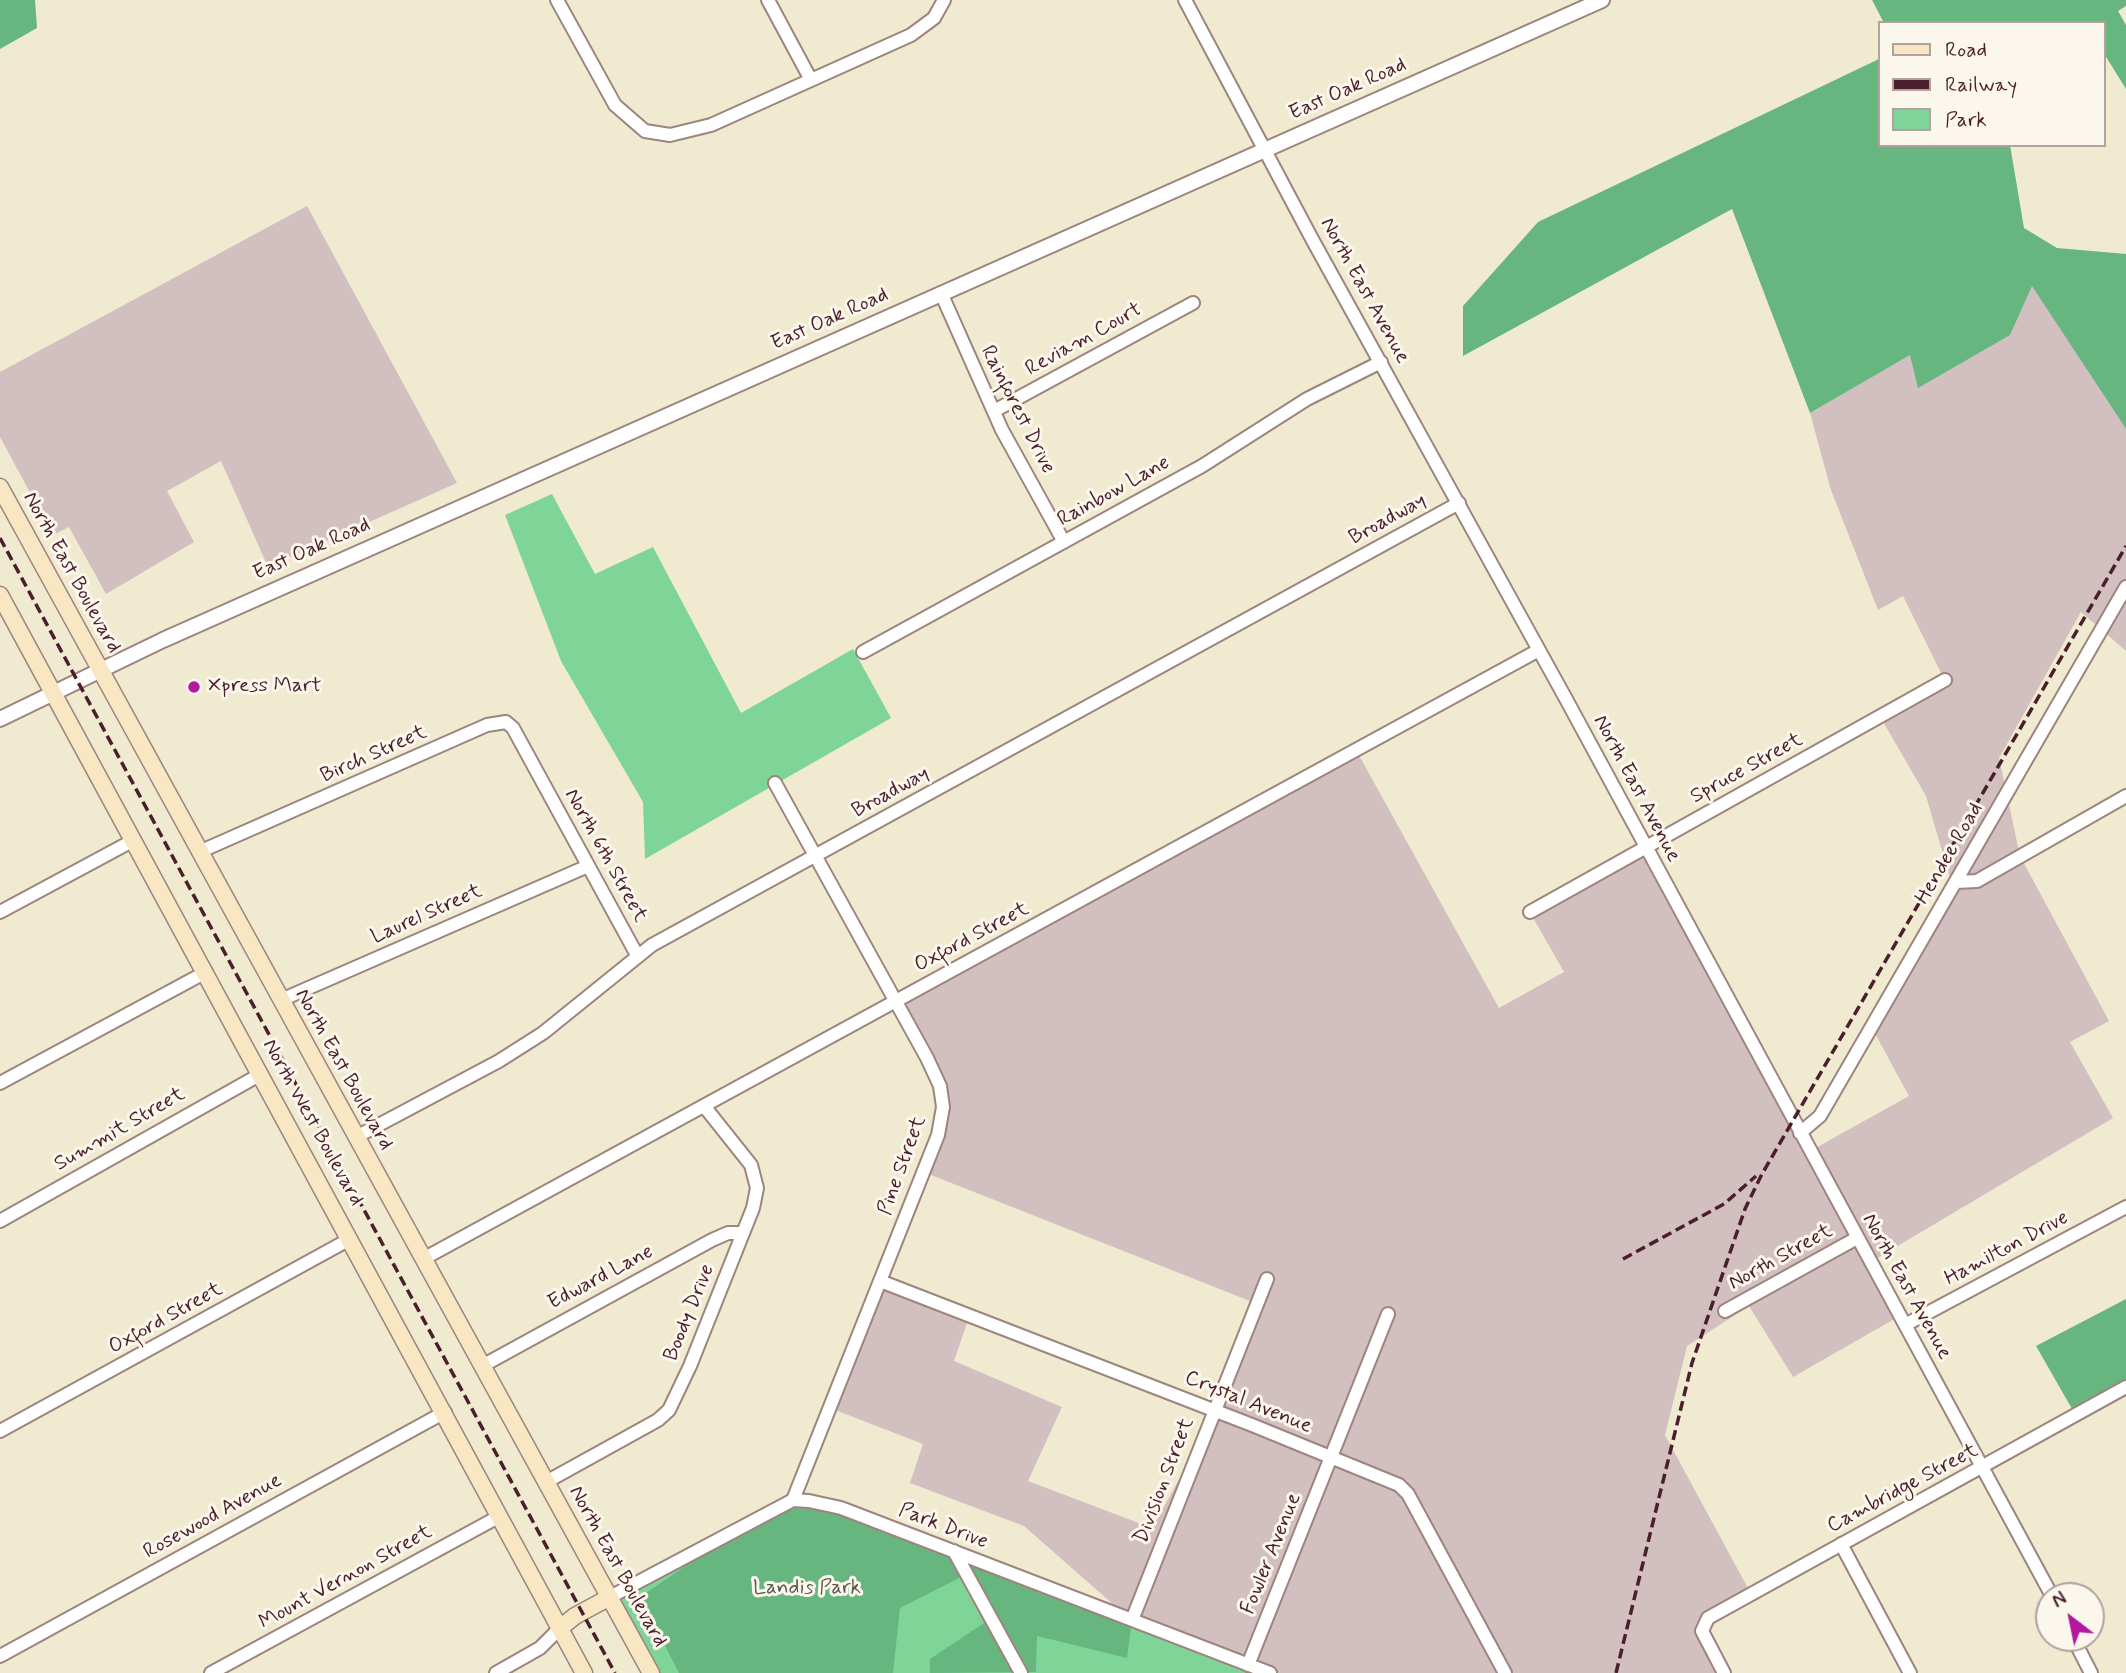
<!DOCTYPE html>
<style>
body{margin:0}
#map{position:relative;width:2126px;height:1673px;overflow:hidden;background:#f0ead1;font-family:Mynerve,sans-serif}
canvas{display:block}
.legend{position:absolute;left:1878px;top:21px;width:228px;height:126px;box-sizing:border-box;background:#fbf7ec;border:2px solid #b4a19f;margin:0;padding:9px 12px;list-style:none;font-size:21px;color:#4a1f2b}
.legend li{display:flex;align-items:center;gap:14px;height:35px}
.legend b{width:35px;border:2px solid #b4a19f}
.north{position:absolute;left:2035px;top:1582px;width:70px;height:70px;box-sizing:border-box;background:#fbf7ec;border:2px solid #b4a19f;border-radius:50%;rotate:328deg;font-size:19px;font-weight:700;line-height:28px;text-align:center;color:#4a1f2b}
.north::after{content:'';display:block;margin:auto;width:24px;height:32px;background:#b5179e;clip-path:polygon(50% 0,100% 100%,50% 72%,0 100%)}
</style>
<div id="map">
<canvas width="2126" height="1673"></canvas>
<ul class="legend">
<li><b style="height:9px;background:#f9e7c3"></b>Road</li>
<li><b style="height:9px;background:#4a1f2b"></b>Railway</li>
<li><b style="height:19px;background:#7fd598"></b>Park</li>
</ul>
<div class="north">N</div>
</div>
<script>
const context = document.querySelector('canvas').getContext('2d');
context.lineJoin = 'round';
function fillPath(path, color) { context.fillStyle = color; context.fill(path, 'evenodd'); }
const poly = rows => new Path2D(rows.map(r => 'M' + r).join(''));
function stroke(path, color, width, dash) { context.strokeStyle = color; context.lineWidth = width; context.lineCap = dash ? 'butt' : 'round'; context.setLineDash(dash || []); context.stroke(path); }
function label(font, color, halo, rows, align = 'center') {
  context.font = font + ' Mynerve,sans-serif'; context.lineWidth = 6; context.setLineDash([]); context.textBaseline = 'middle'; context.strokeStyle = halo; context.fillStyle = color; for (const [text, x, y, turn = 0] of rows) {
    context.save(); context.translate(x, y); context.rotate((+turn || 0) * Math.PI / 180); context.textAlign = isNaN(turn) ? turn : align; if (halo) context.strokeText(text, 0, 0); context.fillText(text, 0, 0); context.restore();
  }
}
fillPath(poly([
 [307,206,457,483,268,567,221,461,167,491,194,542,106,594,69,527,53,535,0,437,0,372],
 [2032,285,2126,429,2126,651,2081,612,1999,758,2020,856,2109,1021,2070,1042,2113,1118,1874,1260,1903,1314,1793,1377,1749,1306,1687,1346,1665,1435,1750,1592,1700,1621,1727,1673,1264,1673,1132,1621,1024,1526,910,1483,923,1444,830,1408,880,1283,969,1317,954,1361,1062,1407,1028,1481,1152,1528,1196,1449,1250,1301,921,1171,944,1103,894,1002,1356,750,1499,1008,1564,972,1531,914,1647,849,1812,1150,1909,1096,1871,1026,1952,885,1926,796,1881,718,1945,681,1903,596,1878,610,1831,490,1810,413,1911,354,1918,387]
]), '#d2bfc0');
fillPath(poly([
 [552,494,595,574,653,547,741,713,853,649,891,718,645,859,643,802,561,661,505,515],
 [793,1500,1266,1673,651,1673,610,1597]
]), '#7fd598');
fillPath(poly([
 [0,0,35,0,37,28,0,49],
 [1872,0,2126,0,2126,6,2118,11,2126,25,2126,89,2103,52,2103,23,1884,23],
 [1879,59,1879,145,2010,145,2024,228,2057,248,2126,254,2126,429,2032,286,2010,335,1918,388,1910,355,1810,413,1732,209,1463,356,1463,306,1538,222],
 [2126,1299,2126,1387,2075,1414,2036,1346],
 [797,1490,1132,1621,1127,1658,1037,1636,1036,1672,930,1673,930,1659,984,1623,961,1577,900,1608,893,1673,679,1673,640,1597]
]), '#67b680');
const minor = poly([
 [557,0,615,105,645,131,670,135,711,125,911,35,934,18,944,0],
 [768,0,811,80],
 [1185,0,1312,239,1566,699,2052,1596],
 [941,293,1002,430,1064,542],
 [994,411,1193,303],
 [863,652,1202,466,1307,399,1381,362],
 [775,783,927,1058,940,1086,943,1107,938,1135,793,1500],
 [199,852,487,725,506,722,513,728,637,955],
 [1956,882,1977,881,2126,796],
 [0,912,134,840],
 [1530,912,1945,680],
 [281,1000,588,866],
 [0,1083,206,972],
 [1800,1133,1820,1116,2126,587],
 [356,1137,499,1061,543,1033,652,945,1459,503],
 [0,1221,261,1074],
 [423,1259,1539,650],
 [880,1281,1252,1425,1399,1485,1408,1494,1505,1673],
 [1725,1311,1857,1238],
 [1905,1325,2126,1207],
 [482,1366,712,1240,728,1233,742,1233],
 [0,1431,350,1239],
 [546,1482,658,1420,669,1410,690,1366,753,1208,757,1188,751,1165,704,1106],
 [1841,1544,1910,1673],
 [954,1551,1021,1673],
 [610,1597,793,1500,809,1501,841,1508,1270,1673],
 [1132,1620,1267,1279],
 [2073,1638,2091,1673],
 [0,1656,445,1412],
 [1248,1665,1388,1314],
 [211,1673,500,1516],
 [496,1673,540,1648,560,1628],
 [1724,1673,1702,1631,1708,1618,2126,1387]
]);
const tertiary = poly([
 [0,719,163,640,1602,0]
]);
const secondary = poly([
 [0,487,651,1673],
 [0,595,584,1673],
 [560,1628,575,1616,610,1597]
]);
stroke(minor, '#9d847e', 16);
stroke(tertiary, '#9d847e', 18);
stroke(secondary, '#9d847e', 19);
stroke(minor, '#fff', 12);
stroke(tertiary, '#fff', 14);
stroke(secondary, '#f9e7c3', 16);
stroke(poly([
 [0,538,615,1673],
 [1623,1259,1724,1204,1756,1176],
 [1616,1673,1692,1363,1745,1209,1762,1174,2126,546]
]), '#4a1f2b', 3.5, [10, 5]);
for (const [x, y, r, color] of [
 [194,687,7,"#b5179e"]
]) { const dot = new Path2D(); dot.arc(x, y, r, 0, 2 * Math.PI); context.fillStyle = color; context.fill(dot); stroke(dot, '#fbf7ec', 2.5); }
label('21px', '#4a1f2b', '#fbf7ec', [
 ["East Oak Road",1348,90,-24],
 ["North East Avenue",1364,291,61],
 ["East Oak Road",830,320,-24],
 ["Reviam Court",1084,340,-29],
 ["Rainforest Drive",1017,410,63],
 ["Rainbow Lane",1114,492,-29],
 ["Broadway",1388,520,-29],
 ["East Oak Road",312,550,-24],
 ["North East Boulevard",71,573,61],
 ["Birch Street",374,755,-24],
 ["Spruce Street",1747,769,-29],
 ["North East Avenue",1636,789,62],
 ["Broadway",891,793,-29],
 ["Hendee Road",1950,854,-60],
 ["North 6th Street",605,856,61],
 ["Laurel Street",427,915,-24],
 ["Oxford Street",972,938,-28],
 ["North East Boulevard",343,1070,61],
 ["North West Boulevard",312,1123,61],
 ["Summit Street",120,1130,-30],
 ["Pine Street",903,1166,-70],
 ["Hamilton Drive",2007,1249,-28],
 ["North Street",1781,1258,-29],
 ["Edward Lane",601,1278,-28],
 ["North East Avenue",1906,1287,61],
 ["Boody Drive",690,1313,-68],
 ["Oxford Street",166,1319,-29],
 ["Crystal Avenue",1248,1403,22],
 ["Division Street",1165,1481,-69],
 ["Cambridge Street",1903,1489,-28],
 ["Rosewood Avenue",213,1517,-29],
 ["Park Drive",943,1527,21],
 ["Fowler Avenue",1272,1554,-68],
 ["North East Boulevard",617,1567,61],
 ["Mount Vernon Street",346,1578,-29]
]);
label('21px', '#4a1f2b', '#fbf7ec', [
 ["Xpress Mart",208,687]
], 'left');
label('21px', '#5a564c', '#fbf7ec', [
 ["Landis Park",807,1589]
]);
</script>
